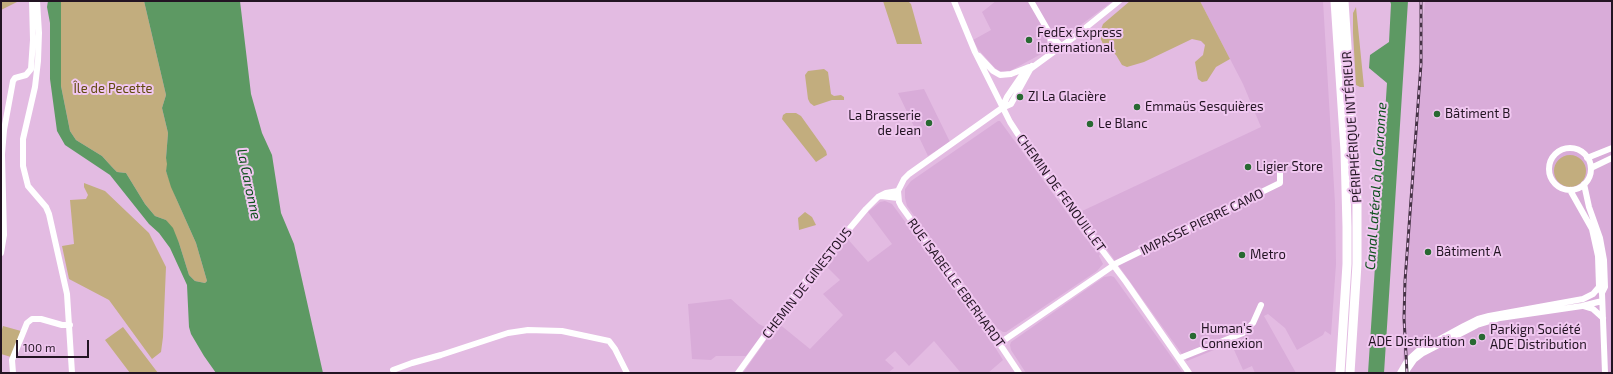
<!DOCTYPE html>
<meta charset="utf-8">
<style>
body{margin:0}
#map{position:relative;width:1613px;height:374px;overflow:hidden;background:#e3bbe2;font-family:"Exo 2",sans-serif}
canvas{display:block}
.frame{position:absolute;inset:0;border:2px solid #231423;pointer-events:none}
.scale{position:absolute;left:16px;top:340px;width:73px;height:18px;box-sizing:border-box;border:2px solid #231423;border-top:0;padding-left:5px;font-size:12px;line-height:14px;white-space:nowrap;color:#231423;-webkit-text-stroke:3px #f0c7f0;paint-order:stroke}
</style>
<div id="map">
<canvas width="1613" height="374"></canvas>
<div class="frame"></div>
<div class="scale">100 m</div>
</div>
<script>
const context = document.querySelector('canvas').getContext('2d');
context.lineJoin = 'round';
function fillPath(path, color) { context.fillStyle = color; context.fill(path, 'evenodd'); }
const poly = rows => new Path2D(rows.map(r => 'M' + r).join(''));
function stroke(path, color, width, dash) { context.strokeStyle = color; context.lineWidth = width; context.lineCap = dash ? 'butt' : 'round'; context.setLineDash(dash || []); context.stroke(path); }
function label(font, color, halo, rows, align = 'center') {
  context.font = font + ' "Exo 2",sans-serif'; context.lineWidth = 4; context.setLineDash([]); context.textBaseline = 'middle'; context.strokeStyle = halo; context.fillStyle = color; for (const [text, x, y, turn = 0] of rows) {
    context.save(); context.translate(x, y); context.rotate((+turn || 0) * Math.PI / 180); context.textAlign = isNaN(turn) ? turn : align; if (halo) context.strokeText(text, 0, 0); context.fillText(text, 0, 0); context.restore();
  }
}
fillPath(poly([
 [996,1,1113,1,1043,53,1010,71,1005,72,999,71,994,67,978,49,973,40,991,30,982,12],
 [1200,1,1323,1,1335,203,1336,264,1331,335,1325,331,1323,335,1297,350,1285,328,1268,314,1264,316,1296,373,1255,373,1252,366,1243,370,1231,343,1187,361,1080,212,1261,127,1243,84],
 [1425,1,1612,1,1612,373,1402,373,1419,65],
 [924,89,950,142,928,156,898,93],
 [998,121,1000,121,1086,239,1088,238,1100,254,1099,256,1103,264,1097,271,1006,332,1003,332,997,328,907,206,905,198,905,189,911,181],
 [885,201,892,204,981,325,1003,360,988,373,961,373,934,341,909,366,895,351,885,360,894,368,888,373,743,373,778,323,810,349,843,315,823,294,840,280,824,264,846,237,868,262,892,244,868,212,880,202],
 [1111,276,1114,277,1183,373,1026,373,1011,350,1010,345,1011,342,1104,277],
 [731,299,759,324,767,328,746,356,716,356,711,360,692,359,688,304]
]), '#d9acd9');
fillPath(poly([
 [1,1,19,1,1,10],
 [61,1,144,1,166,95,162,108,168,133,166,158,168,164,166,171,176,198,196,243,207,281,205,283,195,281,189,275,179,243,166,220,155,216,145,204,126,173,117,172,112,167,102,156,76,140,70,131,61,86],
 [883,1,908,1,911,4,922,44,897,44],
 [1130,1,1200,1,1230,59,1216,67,1207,81,1202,82,1198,79,1195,62,1203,55,1205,45,1201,41,1192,39,1144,62,1127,67,1122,65,1116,55,1103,44,1099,35,1103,24],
 [1356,7,1364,87,1360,87,1356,85,1353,33,1353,13],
 [824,69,828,72,831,94,834,96,841,95,844,97,844,100,832,100,814,106,810,103,808,99,805,75,808,71],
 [786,113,796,113,801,116,826,151,827,155,816,162,782,119,783,115],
 '1554 171a16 16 0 1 1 32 0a16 16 0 1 1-32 0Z',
 [84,183,105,191,149,233,166,267,163,337,161,352,152,359,109,300,69,279,62,246,74,244,70,200,86,199,88,195,84,187],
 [805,212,812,217,816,225,799,230,798,218],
 [3,326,21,331,11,357,1,354,1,333],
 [123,327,158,373,130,373,105,340]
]), '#c2ad7e');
fillPath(poly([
 [48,1,61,1,61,86,70,131,76,140,102,156,112,167,117,172,126,173,145,204,155,216,166,220,173,228,179,243,189,275,195,281,205,283,207,281,196,243,171,187,166,171,167,164,166,158,168,133,162,108,166,95,144,1,240,1,251,94,262,133,272,155,281,213,294,244,323,373,216,373,204,356,191,334,189,327,187,285,170,248,159,233,149,224,110,175,65,145,57,131,50,79,50,23,47,7],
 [1390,1,1408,1,1384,373,1368,373,1387,83,1369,68,1370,55,1389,42,1391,4]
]), '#5d9963');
stroke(poly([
 [37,1,39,33,38,61,35,87,23,139,23,166,28,186,46,207,49,214,67,294,72,373],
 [954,1,975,52,1010,122,1036,162,1126,282,1189,373],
 [1031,1,1050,34,1061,46],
 [1050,34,1051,46,1054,51],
 [979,56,993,71,1000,75,1011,74,1029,67],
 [1002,108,1007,97,1022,75,1074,37,1119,1],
 '1549 169a21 21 0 1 1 42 0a21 21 0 1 1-42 0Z',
 [1587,158,1612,148],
 [1591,168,1612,158],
 [1584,184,1589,207,1600,238,1604,260,1605,287,1602,293],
 [1570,190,1592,229,1598,256,1599,287,1602,293,1605,373],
 [881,196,898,198],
 [1,253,4,235,2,154,4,130,13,81,15,78,26,75,31,69,33,40,32,1],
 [1583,306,1593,309,1603,318],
 [1000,343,1117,263,1280,183,1280,171],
 [1180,358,1243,333,1253,323,1261,305],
 [393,370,412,363,441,355,508,333,528,330,562,331,609,341,615,349,627,373],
 [13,373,12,360,27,323,32,319,41,319,62,325,70,325],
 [738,373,797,291,866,209,878,197,886,193,898,191],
 [1019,373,987,325,901,206,899,202,898,191,904,179,909,174,1002,108,1011,104,1032,66],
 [1400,373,1407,361,1418,351,1464,326,1478,319,1489,316,1583,299,1593,294,1599,287],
 [1405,373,1414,360,1423,353,1477,325,1500,318,1582,306,1602,301]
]), '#fff', 6);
stroke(poly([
 [1335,1,1345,151,1347,227,1347,264,1340,373],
 [1344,1,1357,199,1357,264,1350,373]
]), '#fff', 9);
const rail = poly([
 [1407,373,1404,318,1405,281,1421,64,1421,1]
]);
stroke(rail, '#453245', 3);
stroke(rail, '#f0c7f0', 1.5, [4.5]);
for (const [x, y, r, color] of [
 [1029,40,4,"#286932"],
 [1020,97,4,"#286932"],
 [1137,107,4,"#286932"],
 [1437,114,4,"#286932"],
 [929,123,4,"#286932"],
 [1090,124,4,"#286932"],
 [1248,167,4,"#286932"],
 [1428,252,4,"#286932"],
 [1242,255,4,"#286932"],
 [1193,336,4,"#286932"],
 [1482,337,4,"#286932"],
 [1473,342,4,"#286932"]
]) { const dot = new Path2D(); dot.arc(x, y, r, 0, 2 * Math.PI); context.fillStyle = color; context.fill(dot); stroke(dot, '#f0c7f0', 1.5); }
label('13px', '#231423', '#f0c7f0', [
 ["FedEx Express",1037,33],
 ["International",1037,48],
 ["ZI La Glacière",1028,97],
 ["Emmaüs Sesquières",1145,107],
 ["Bâtiment B",1445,114],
 ["La Brasserie",921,116,"right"],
 ["de Jean",921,131,"right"],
 ["Le Blanc",1098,124],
 ["Ligier Store",1256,167],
 ["Bâtiment A",1436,252],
 ["Metro",1250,255],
 ["Human's",1201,329],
 ["Connexion",1201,344],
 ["Parkign Société",1490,330],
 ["ADE Distribution",1490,345],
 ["ADE Distribution",1465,342,"right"]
], 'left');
label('13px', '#604a0e', '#f0c7f0', [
 ["Île de Pecette",113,89]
]);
label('13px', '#231423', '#f0c7f0', [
 ["PÉRIPHÉRIQUE INTÉRIEUR",1352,127,-94],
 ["CHEMIN DE FENOUILLET",1061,193,54],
 ["IMPASSE PIERRE CAMO",1202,222,-26],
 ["CHEMIN DE GINESTOUS",807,283,-52],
 ["RUE ISABELLE EBERHARDT",956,283,54]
]);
label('italic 14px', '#0d511c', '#f0c7f0', [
 ["La Garonne",249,184,78],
 ["Canal Latéral à la Garonne",1376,186,-86]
]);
</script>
